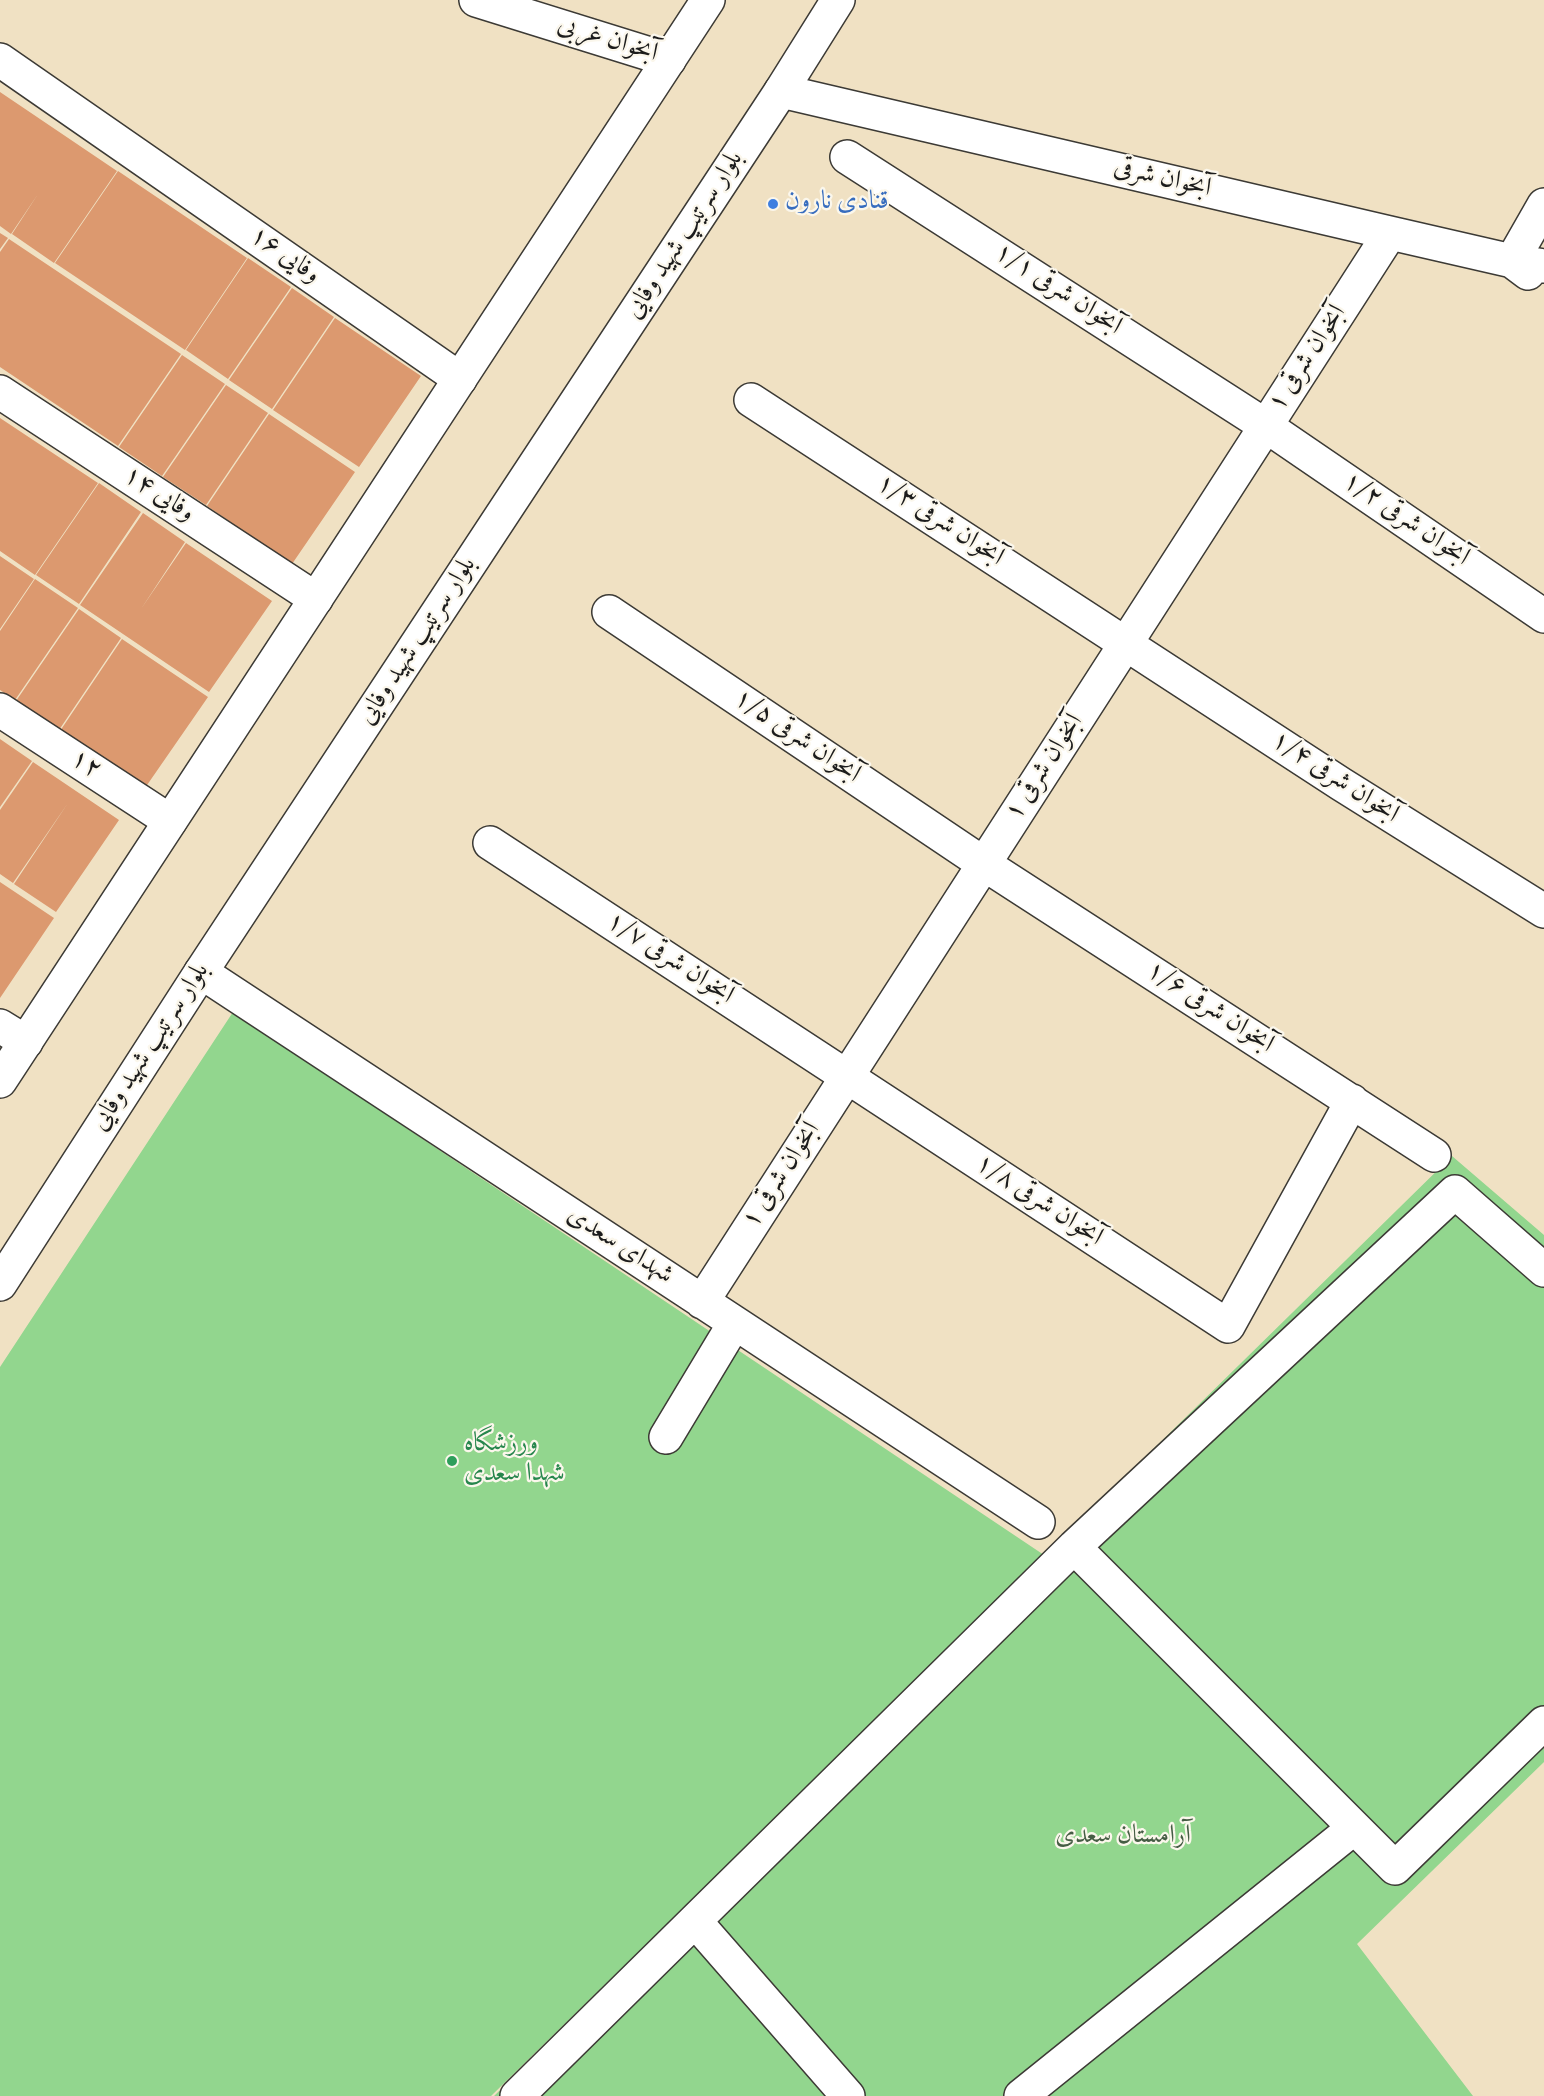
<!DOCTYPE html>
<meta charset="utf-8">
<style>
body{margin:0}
canvas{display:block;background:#f0e1c3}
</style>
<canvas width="1544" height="2096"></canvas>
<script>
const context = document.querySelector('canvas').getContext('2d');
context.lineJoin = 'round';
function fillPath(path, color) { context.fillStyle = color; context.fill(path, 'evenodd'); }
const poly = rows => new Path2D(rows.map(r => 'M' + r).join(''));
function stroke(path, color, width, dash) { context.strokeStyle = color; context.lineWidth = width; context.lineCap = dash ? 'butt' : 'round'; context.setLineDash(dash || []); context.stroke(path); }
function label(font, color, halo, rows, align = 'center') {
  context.font = font + ' "Sorts Mill Goudy",Amiri,serif'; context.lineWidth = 4.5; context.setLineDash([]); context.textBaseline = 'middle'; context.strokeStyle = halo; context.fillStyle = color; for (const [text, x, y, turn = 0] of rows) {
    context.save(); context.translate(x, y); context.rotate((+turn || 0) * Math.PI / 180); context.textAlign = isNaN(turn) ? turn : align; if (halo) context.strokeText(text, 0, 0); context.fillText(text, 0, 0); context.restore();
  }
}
fillPath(poly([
 [233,1012,1044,1555,491,2096,0,2096,0,1367],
 [1452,1156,1544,1235,1544,1762,1357,1944,1473,2096,494,2096]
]), '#92d68e');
fillPath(poly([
 [0,92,117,171,54,263,12,234,38,194,11,234,0,226],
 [118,171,247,258,185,350,55,263],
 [0,233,8,238,0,249],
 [9,239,181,354,118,446,0,367,0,252],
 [248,258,291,287,228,379,186,350],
 [292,288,334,317,272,409,229,380],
 [335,318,421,376,359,467,273,410],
 [182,355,225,384,162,476,119,447],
 [226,385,268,413,206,505,163,477],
 [269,414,355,472,292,564,207,506],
 [0,418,98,483,35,575,0,551],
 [99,483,141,512,79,604,36,575],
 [143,513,185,542,141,609,186,543,272,601,209,692,80,605],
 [0,556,34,579,0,629],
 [35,579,78,608,15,700,0,690,0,631],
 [79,609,121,638,59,730,16,701],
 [122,639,208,697,145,788,60,731],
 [0,739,32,761,0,807],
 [33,762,119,820,56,912,14,884,68,803,13,883,0,874,0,810],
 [0,882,54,918,0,998]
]), '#dc996f');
const minor = poly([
 [476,0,669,60],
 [0,60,460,379],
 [781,91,1390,233,1512,261,1544,266],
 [847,157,1266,426,1544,616],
 [1528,273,1512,261,1544,205],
 [0,392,316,599],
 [751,400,1341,784,1544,911],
 [609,612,984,864,1434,1155],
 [0,710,170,821],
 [490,843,1228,1326,1352,1101],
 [201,972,1038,1522],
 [0,1026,26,1042],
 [702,1302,1390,233],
 [666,1437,734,1324],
 [1074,1547,1395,1868,1544,1723],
 [695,1921,848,2096],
 [517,2096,1074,1547,1455,1192,1544,1270],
 [1021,2096,1354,1828]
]);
const major = poly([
 [0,1081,708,0],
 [0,1284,201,972,781,91,838,0]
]);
stroke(minor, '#3c3a35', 36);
stroke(major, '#3c3a35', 36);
stroke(minor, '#fff', 33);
stroke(major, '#fff', 33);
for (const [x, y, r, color] of [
 [773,204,6,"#3f7fe0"],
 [452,1461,6,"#2e9e5b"]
]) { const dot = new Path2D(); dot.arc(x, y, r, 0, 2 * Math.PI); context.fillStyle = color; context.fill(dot); stroke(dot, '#fbf7ec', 2); }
label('26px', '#1c1c1c', '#fbf7ec', [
 ["آبخوان غربی",607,41,17],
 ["آبخوان شرقی",1162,180,13],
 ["بلوار سرتیپ شهید وفایی",686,236,-57],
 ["وفایی ۱۶",284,257,35],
 ["آبخوان شرقی ۱/۱",1057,291,33],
 ["آبخوان شرقی ۱",1309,359,-57],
 ["وفایی ۱۴",158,496,33],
 ["آبخوان شرقی ۱/۲",1405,521,34],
 ["آبخوان شرقی ۱/۳",939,522,33],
 ["بلوار سرتیپ شهید وفایی",419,642,-57],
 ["آبخوان شرقی ۱/۵",796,738,34],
 ["۱۲",85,766,33],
 ["آبخوان شرقی ۱",1046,768,-57],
 ["آبخوان شرقی ۱/۴",1334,779,33],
 ["آبخوان شرقی ۱/۷",669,960,33],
 ["آبخوان شرقی ۱/۶",1209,1009,33],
 ["بلوار سرتیپ شهید وفایی",152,1048,-57],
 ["آبخوان شرقی ۱",783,1176,-57],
 ["آبخوان شرقی ۱/۸",1038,1202,33],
 ["شهدای سعدی",619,1247,33]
]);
label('26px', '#366cbe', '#fbf7ec', [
 ["قنادی نارون",785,204]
], 'left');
label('26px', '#27864d', '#fbf7ec', [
 ["ورزشگاه",464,1446],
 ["شهدا سعدی",464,1476]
], 'left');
label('26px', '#455d44', '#fbf7ec', [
 ["آرامستان سعدی",1123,1838]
]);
</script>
